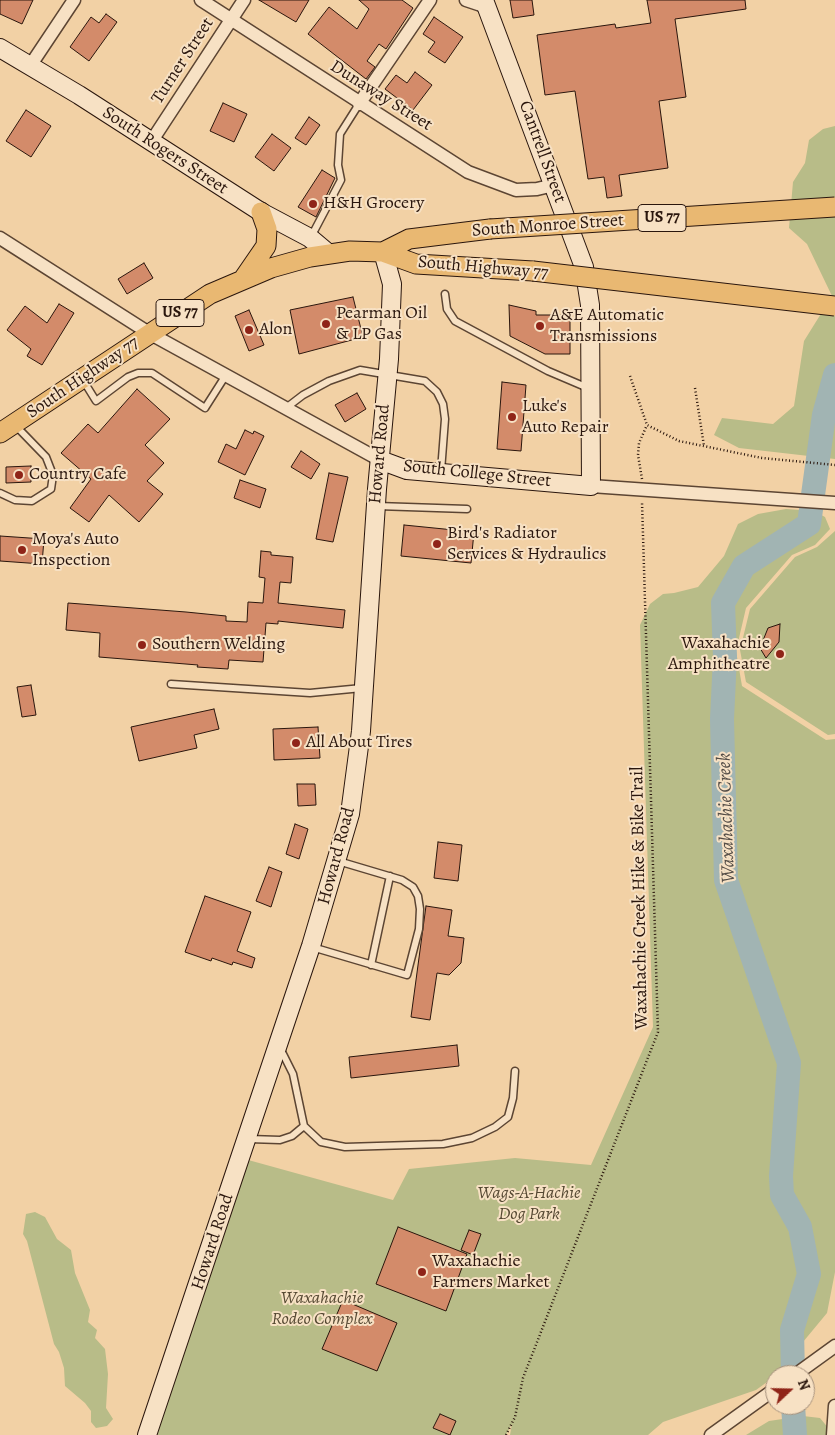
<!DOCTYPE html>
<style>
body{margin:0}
#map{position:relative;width:835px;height:1435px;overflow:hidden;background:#f2d1a5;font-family:Alegreya,serif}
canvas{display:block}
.north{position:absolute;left:765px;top:1365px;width:50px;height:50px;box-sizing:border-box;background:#f7e1c4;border:1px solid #a5907b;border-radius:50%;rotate:69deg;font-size:14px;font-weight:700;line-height:20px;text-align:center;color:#2a160d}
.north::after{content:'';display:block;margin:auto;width:18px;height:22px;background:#8f2418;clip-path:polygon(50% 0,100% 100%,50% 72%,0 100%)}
</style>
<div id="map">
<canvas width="835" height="1435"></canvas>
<div class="north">N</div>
</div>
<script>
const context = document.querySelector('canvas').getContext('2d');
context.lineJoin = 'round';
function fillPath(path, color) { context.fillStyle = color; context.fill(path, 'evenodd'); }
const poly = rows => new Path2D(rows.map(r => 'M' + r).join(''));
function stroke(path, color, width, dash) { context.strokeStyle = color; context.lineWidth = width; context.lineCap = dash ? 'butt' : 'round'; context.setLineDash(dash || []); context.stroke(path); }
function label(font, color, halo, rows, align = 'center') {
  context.font = font + ' Alegreya,serif'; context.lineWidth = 4; context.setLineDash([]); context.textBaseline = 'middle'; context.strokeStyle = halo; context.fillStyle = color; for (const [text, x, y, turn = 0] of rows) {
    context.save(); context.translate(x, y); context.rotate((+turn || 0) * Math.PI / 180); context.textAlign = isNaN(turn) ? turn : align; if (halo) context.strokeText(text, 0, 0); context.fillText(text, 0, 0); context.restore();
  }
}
fillPath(poly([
 [835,126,835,459,739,448,714,435,722,418,773,424,794,406,804,341,832,296,807,244,789,228,793,182,805,163,809,140,823,129],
 [786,509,814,511,825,517,830,529,815,545,792,555,746,608,736,651,742,686,826,740,835,739,835,1272,827,1313,774,1377,756,1390,663,1422,648,1435,510,1435,512,1424,506,1435,147,1435,241,1158,393,1200,409,1169,515,1158,591,1165,653,1027,640,625,650,604,663,594,674,593,698,587,724,556,738,524,758,514],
 [835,531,835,734,828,735,746,682,740,650,750,609,795,557,817,547],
 [35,1212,45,1217,57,1239,71,1250,75,1273,90,1310,88,1322,97,1330,95,1338,105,1349,108,1374,106,1408,113,1419,107,1426,96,1428,91,1422,91,1411,85,1403,65,1386,64,1368,59,1352,54,1344,27,1241,23,1234,26,1214],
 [803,1416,820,1418,834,1435,746,1435,769,1421]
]), '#b8bc88');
stroke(poly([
 [793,1375,792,1330,809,1274,800,1227,782,1195,781,1176,789,1063,726,880,722,719,725,657,723,603,744,566,809,524,824,415,835,375],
 [793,1405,795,1435]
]), '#a1b4b3', 24);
const building = poly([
 [0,0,33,0,22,24,0,14,0,0],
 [259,0,309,0,296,22,259,0],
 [359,0,402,0,413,8,386,49,379,44,367,61,375,67,366,79,308,34,329,7,357,29,369,9,359,0],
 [510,0,532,0,534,15,513,18,510,0],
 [647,0,745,0,746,9,675,19,686,97,659,101,668,168,619,175,622,196,607,198,604,177,588,179,575,91,545,95,537,35,615,24,616,28,651,23,647,0],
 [106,14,117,22,89,61,70,47,91,17,99,23,106,14],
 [434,17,463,37,445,63,428,52,435,42,423,34,434,17],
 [415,72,432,85,413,110,385,89,396,75,407,83,415,72],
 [223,103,247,114,234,142,210,131,223,103],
 [26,110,51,126,31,157,6,141,26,110],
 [309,117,320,125,306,145,295,138,309,117],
 [272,134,291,148,274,171,255,157,272,134],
 [322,170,335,178,316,217,298,207,322,170],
 [144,263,153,278,127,294,118,279,144,263],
 [353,297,363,337,299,354,290,310,353,297],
 [59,304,74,313,42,365,27,356,31,349,7,330,25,306,47,323,59,304],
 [509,305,536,311,536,315,570,315,570,354,545,354,510,336,509,305],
 [249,310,264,345,249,351,235,316,249,310],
 [502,382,526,385,521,451,497,449,502,382],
 [137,389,170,419,145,445,164,463,147,481,163,494,139,522,109,495,89,522,70,508,91,479,61,453,88,424,98,433,137,389],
 [357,393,366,409,345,422,335,405,357,393],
 [245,430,253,434,254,431,264,436,245,475,218,462,226,444,236,449,245,430],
 [301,451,320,464,311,479,291,467,301,451],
 [31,466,31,482,6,483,6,467,31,466],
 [329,473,348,477,333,542,316,539,329,473],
 [240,480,266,489,260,508,234,498,240,480],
 [404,525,474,532,471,563,401,556,404,525],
 [0,536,44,539,42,564,0,561,0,536],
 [261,551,271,552,271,555,293,557,291,583,280,582,278,603,345,610,343,628,278,621,278,624,266,623,263,662,229,660,228,669,197,667,198,665,99,657,100,633,66,630,68,603,186,612,226,616,226,621,247,622,248,602,263,603,265,578,259,577,261,551],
 [780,624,779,642,766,658,760,648,768,628,780,624],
 [31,685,36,715,22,717,17,687,31,685],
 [214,709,219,729,194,735,197,748,139,761,131,727,214,709],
 [318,727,320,758,274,760,273,729,318,727],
 [297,784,315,784,316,805,298,806,297,784],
 [295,824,308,829,299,859,286,854,295,824],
 [438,842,462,845,458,881,434,878,438,842],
 [269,867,282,872,271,907,256,901,269,867],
 [205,896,251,912,237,951,255,958,252,968,233,962,232,965,212,958,211,961,185,952,205,896],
 [426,906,452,910,448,936,464,938,461,963,449,975,437,973,430,1020,411,1017,426,906],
 [457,1045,459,1066,351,1078,349,1057,457,1045],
 [398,1227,467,1254,446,1311,376,1284,398,1227],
 [469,1230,481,1234,473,1255,461,1250,469,1230],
 [343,1300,397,1323,377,1371,322,1349,343,1300],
 [440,1414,456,1421,450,1435,433,1428,440,1414]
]);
fillPath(building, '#d38b6a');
stroke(building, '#2a160d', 1);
const lane = poly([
 [311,237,341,180,338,165,340,134,359,104],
 [445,294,447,309,455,321,548,371,588,388],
 [83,380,96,401,128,377,138,373,152,373,205,408,226,375],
 [286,408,303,395,329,381,360,370,425,381,437,392,443,404,445,419,441,471],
 [0,493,15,500,32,501,51,489,53,475,46,457,15,425],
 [377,506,467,509],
 [171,684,310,693,362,688],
 [312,947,407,975,419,929,420,909,418,896,413,887,402,880,338,861],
 [371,965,390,876],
 [280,1048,293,1074,304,1126,321,1142,345,1147,443,1144,472,1138,495,1127,508,1117,513,1098,515,1071],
 [249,1139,280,1140,292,1136,304,1126]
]);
const street = poly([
 [201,0,468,172,516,190,537,189,554,185],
 [466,0,487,7],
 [30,66,74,0],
 [359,104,430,0],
 [151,142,244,0],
 [0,238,149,333,380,460],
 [591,486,835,503],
 [795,1375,835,1346],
 [711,1435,775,1389],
 [833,1435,835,1406]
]);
const secondary = poly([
 [0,48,79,95,261,212,310,238,329,254],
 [380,460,407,470,591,486,590,305,584,267,484,0],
 [147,1435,311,946,350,814,361,731,377,489,389,359,392,284,383,252]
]);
const primary = poly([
 [383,252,409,239,490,229],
 [244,278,266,246,267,229,261,212],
 [0,433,210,294,271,268,310,257,350,251,383,252,416,264,533,271]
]);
stroke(lane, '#5c4533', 9);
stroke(street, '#5c4533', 15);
stroke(secondary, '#2a160d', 20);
stroke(primary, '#2a160d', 21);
stroke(poly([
 [630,376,647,425,679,441,762,458,835,465],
 [695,388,704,446],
 [642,479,638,455,639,443,647,425],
 [506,1435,515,1417,523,1378,658,1032,642,502]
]), '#2a160d', 2.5, [1, 2.5]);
stroke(lane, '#f7e1c4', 6);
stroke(street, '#f7e1c4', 12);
stroke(secondary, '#f7e1c4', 18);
stroke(primary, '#e9b872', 19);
const primaryBridge = poly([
 [490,229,835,207],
 [533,271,835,306]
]);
stroke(primaryBridge, '#2a160d', 21, []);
stroke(primaryBridge, '#e9b872', 19);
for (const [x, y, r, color] of [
 [313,204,5,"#8f2418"],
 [326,324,5,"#8f2418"],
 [540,326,5,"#8f2418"],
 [249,330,5,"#8f2418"],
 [512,417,5,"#8f2418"],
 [19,475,5,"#8f2418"],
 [437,544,5,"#8f2418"],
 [22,550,5,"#8f2418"],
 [142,645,5,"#8f2418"],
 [780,654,5,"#8f2418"],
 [296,743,5,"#8f2418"],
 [422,1272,5,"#8f2418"]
]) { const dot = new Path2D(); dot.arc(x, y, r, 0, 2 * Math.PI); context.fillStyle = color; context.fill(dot); stroke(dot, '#f7e1c4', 2); }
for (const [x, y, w] of [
 [662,218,48],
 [180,313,48]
]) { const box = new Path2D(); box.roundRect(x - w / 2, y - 13.5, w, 27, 4); context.fillStyle = '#f7e1c4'; context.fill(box); stroke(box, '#2a160d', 1); }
label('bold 16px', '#2a160d', null, [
 ["US 77",662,218],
 ["US 77",180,313]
]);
label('18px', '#2a160d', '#f7e1c4', [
 ["Turner Street",183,61,-57],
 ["Dunaway Street",381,96,32],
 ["South Rogers Street",165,151,33],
 ["Cantrell Street",542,152,70],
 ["South Monroe Street",548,226,-4],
 ["South Highway 77",483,268,5],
 ["South Highway 77",83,378,-34],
 ["Howard Road",380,454,-85],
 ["South College Street",477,474,6],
 ["Howard Road",337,856,-75],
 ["Waxahachie Creek Hike & Bike Trail",640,898,-91],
 ["Howard Road",213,1242,-72]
]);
label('18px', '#2a160d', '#f7e1c4', [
 ["H&H Grocery",323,204],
 ["Pearman Oil",336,314],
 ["& LP Gas",336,335],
 ["A&E Automatic",550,316],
 ["Transmissions",550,337],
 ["Alon",259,330],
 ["Luke's",522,407],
 ["Auto Repair",522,428],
 ["Country Cafe",29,475],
 ["Bird's Radiator",447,534],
 ["Services & Hydraulics",447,555],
 ["Moya's Auto",32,540],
 ["Inspection",32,561],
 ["Waxahachie",770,644,"right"],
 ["Amphitheatre",770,665,"right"],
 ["Southern Welding",152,645],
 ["All About Tires",306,743],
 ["Waxahachie",432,1262],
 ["Farmers Market",432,1283]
], 'left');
label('italic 18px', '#554832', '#f7e1c4', [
 ["Wags-A-Hachie",529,1194],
 ["Dog Park",529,1215],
 ["Waxahachie",322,1299],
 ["Rodeo Complex",322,1320]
]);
label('italic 19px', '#544d47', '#f7e1c4', [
 ["Waxahachie Creek",727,818,-92]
]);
</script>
